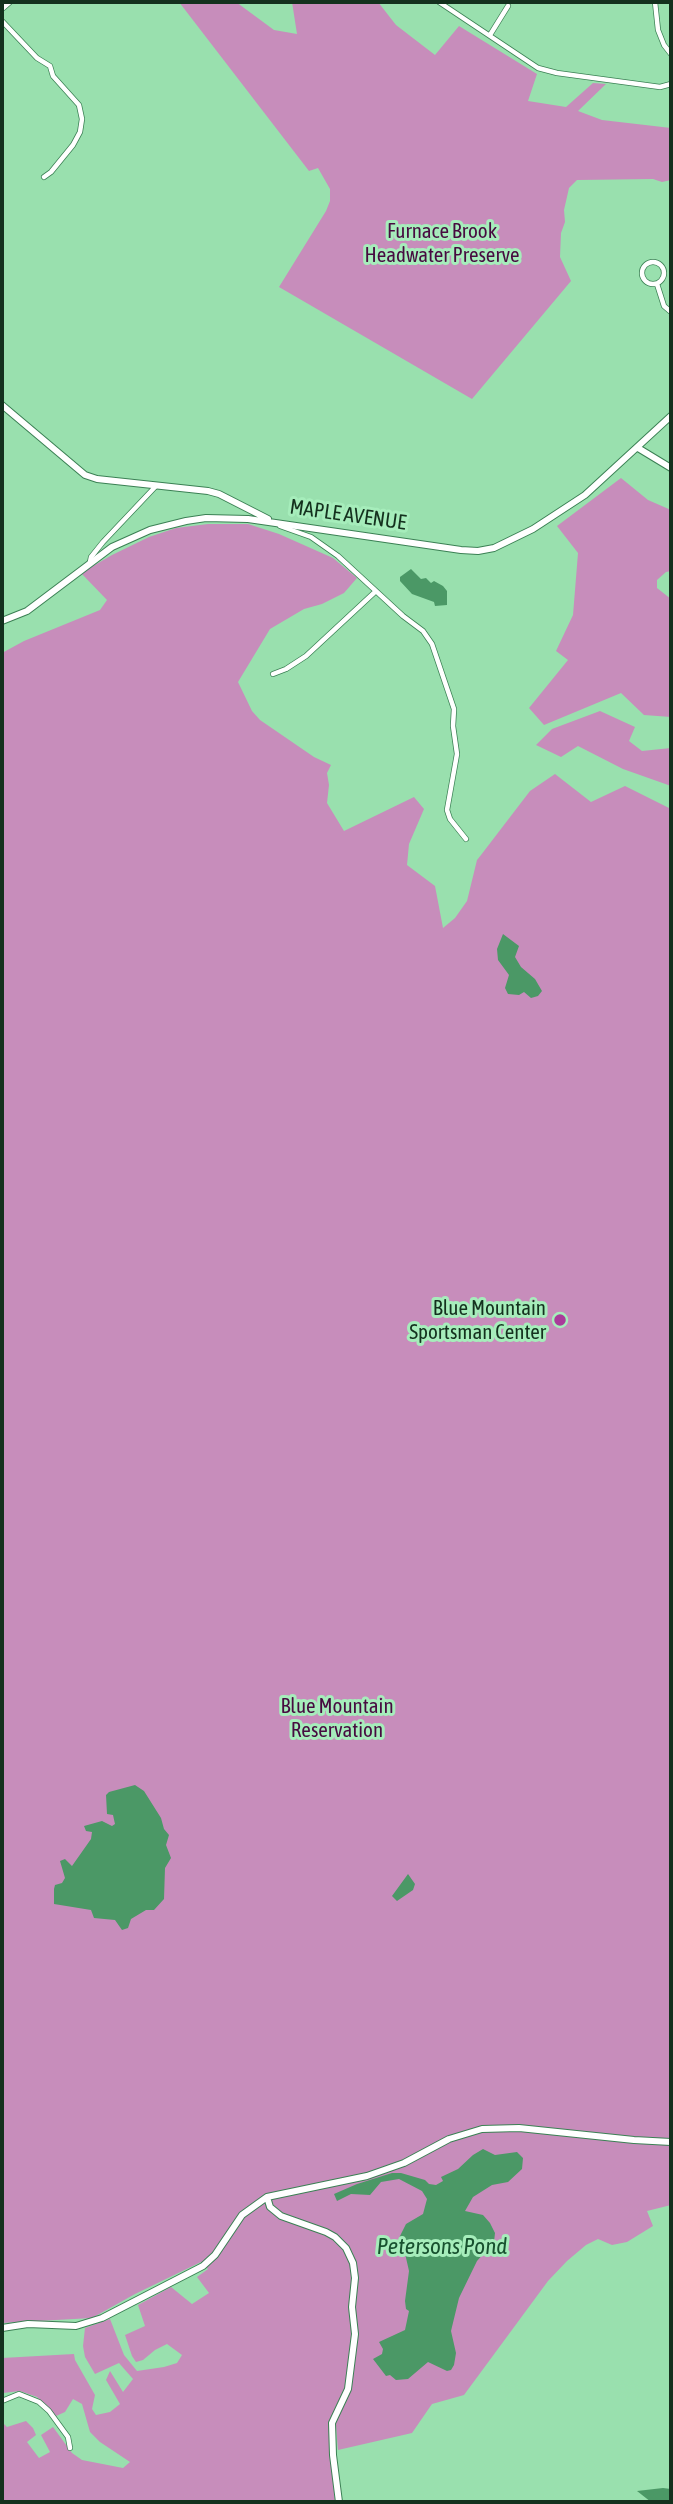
<!DOCTYPE html>
<style>
body{margin:0}
#map{position:relative;width:673px;height:2504px;overflow:hidden;background:#99e0ae;font-family:"Asap Condensed",sans-serif}
canvas{display:block}
.frame{position:absolute;inset:0;border:4px solid #14311e;pointer-events:none}
</style>
<div id="map">
<canvas width="673" height="2504"></canvas>
<div class="frame"></div>
</div>
<script>
const context = document.querySelector('canvas').getContext('2d');
context.lineJoin = 'round';
function fillPath(path, color) { context.fillStyle = color; context.fill(path, 'evenodd'); }
const poly = rows => new Path2D(rows.map(r => 'M' + r).join(''));
function stroke(path, color, width, dash) { context.strokeStyle = color; context.lineWidth = width; context.lineCap = dash ? 'butt' : 'round'; context.setLineDash(dash || []); context.stroke(path); }
function label(font, color, halo, rows, align = 'center') {
  context.font = font + ' "Asap Condensed",sans-serif'; context.lineWidth = 6; context.setLineDash([]); context.textBaseline = 'middle'; context.strokeStyle = halo; context.fillStyle = color; for (const [text, x, y, turn = 0] of rows) {
    context.save(); context.translate(x, y); context.rotate((+turn || 0) * Math.PI / 180); context.textAlign = isNaN(turn) ? turn : align; if (halo) context.strokeText(text, 0, 0); context.fillText(text, 0, 0); context.restore();
  }
}
fillPath(poly([
 [179,2,236,2,274,30,297,34,292,2,378,2,396,25,435,55,459,26,537,74,528,101,566,107,593,83,606,84,578,111,602,120,671,128,671,180,662,182,653,179,577,180,569,188,564,210,565,222,561,233,560,257,571,281,472,399,279,287,326,211,330,201,330,189,318,168,309,171],
 [621,478,648,500,671,510,671,571,666,572,657,580,657,588,671,599,671,717,644,715,621,693,544,725,529,708,568,660,556,651,573,615,578,553,557,526],
 [208,524,248,524,279,534,333,558,357,578,344,593,322,604,304,609,270,629,238,682,252,711,260,720,314,757,331,765,327,773,329,785,327,803,344,831,414,797,424,809,409,844,407,865,435,886,443,928,455,918,467,901,477,860,481,855,530,791,555,774,591,802,625,786,671,809,671,2205,647,2211,653,2226,627,2242,612,2245,598,2239,586,2245,567,2261,548,2281,464,2395,432,2404,412,2433,338,2450,336,2426,329,2425,335,2502,2,2502,2,2422,7,2427,26,2421,33,2428,36,2435,27,2442,39,2458,50,2452,41,2435,53,2427,72,2453,82,2460,123,2468,130,2462,100,2442,90,2432,82,2404,73,2399,65,2412,56,2416,37,2397,20,2391,3,2393,2,2358,74,2354,75,2360,95,2395,92,2409,96,2415,110,2412,120,2404,106,2380,110,2371,123,2392,133,2379,119,2363,95,2374,85,2357,83,2346,85,2328,110,2319,124,2355,137,2371,164,2367,177,2363,182,2355,167,2344,155,2350,143,2360,136,2362,132,2356,125,2335,145,2326,138,2305,171,2287,192,2304,209,2293,197,2277,208,2269,201,2262,135,2294,92,2318,2,2323,2,653,24,641,100,610,107,600,81,573,112,555,149,537,176,528],
 [600,711,635,727,629,741,642,751,671,748,671,786,623,769,578,746,561,757,536,745,552,729]
]), '#c78dbb');
fillPath(poly([
 [411,569,421,579,426,578,431,583,434,581,443,586,447,591,447,605,435,606,434,602,412,594,400,581,400,577],
 [503,934,519,946,515,957,521,967,535,979,542,991,538,996,531,998,524,992,519,995,508,994,505,988,509,975,498,960,497,949],
 [135,1785,144,1791,161,1818,164,1829,169,1835,166,1845,171,1858,165,1868,164,1899,154,1910,146,1910,131,1919,128,1928,122,1930,115,1920,94,1918,91,1910,54,1904,54,1889,55,1885,62,1883,65,1878,60,1861,65,1859,72,1866,91,1839,92,1832,86,1831,84,1826,102,1821,112,1826,115,1824,113,1815,107,1814,106,1795,109,1792],
 [408,1874,415,1884,413,1890,397,1901,392,1896],
 [483,2149,495,2155,517,2152,523,2158,522,2169,508,2182,492,2185,473,2197,465,2211,483,2215,490,2223,495,2233,494,2242,477,2261,459,2298,451,2331,456,2353,454,2365,451,2370,447,2371,428,2362,408,2379,396,2380,390,2375,386,2376,373,2359,382,2354,383,2349,379,2342,405,2330,409,2311,406,2309,405,2301,409,2271,404,2249,400,2246,398,2240,406,2224,423,2214,427,2199,422,2191,399,2179,381,2182,370,2195,351,2194,337,2201,334,2194,357,2184,392,2173,401,2173,425,2180,429,2184,436,2185,443,2181,441,2177,458,2169,473,2155],
 [663,2488,671,2489,671,2502,651,2502,637,2491]
]), '#4b9866');
const minor = poly([
 [439,2,538,68,557,73,660,87,671,84],
 [655,2,658,30,664,45,671,54],
 [2,9,10,2],
 [2,21,37,58,50,66,53,76,79,105,82,119,80,132,73,145,51,172,44,177],
 [490,35,508,6],
 '642 273a11 11 0 1 1 22 0a11 11 0 1 1-22 0Z',
 [657,284,664,306,671,312],
 [280,526,311,537,338,556,403,616,423,631,432,644,454,709,453,726,457,754,447,810,450,819,466,839],
 [90,562,91,557,103,542,156,486],
 [273,674,286,669,306,656,376,591],
 [2,2401,19,2394,39,2402,49,2411,68,2437,70,2448]
]);
const tertiary = poly([
 [2,405,85,475,97,479,208,491,219,494,268,519],
 [638,448,671,468],
 [2,621,27,611,112,547,150,530,186,521,206,518,248,519,461,550,478,551,494,548,533,529,585,495,671,416],
 [267,2197,270,2207,281,2216,326,2232,335,2237,346,2248,353,2263,355,2278,352,2307,355,2334,348,2389,332,2423,333,2455,339,2502],
 [2,2328,28,2324,76,2326,102,2318,203,2266,215,2255,242,2215,267,2197,367,2176,404,2163,449,2139,482,2129,519,2128,634,2140,671,2142]
]);
stroke(minor, '#3b8054', 6);
stroke(tertiary, '#3b8054', 8);
stroke(minor, '#fff', 4.5);
stroke(tertiary, '#fff', 6);
for (const [x, y, r, color] of [
 [560,1320,7,"#a93b9a"]
]) { const dot = new Path2D(); dot.arc(x, y, r, 0, 2 * Math.PI); context.fillStyle = color; context.fill(dot); stroke(dot, '#a6edbb', 2.5); }
label('21px', '#470b40', '#a6edbb', [
 ["Furnace Brook",442,231],
 ["Headwater Preserve",442,255],
 ["Blue Mountain",337,1706],
 ["Reservation",337,1730]
]);
label('21px', '#14311e', '#a6edbb', [
 ["MAPLE AVENUE",348,515,8]
]);
label('21px', '#14311e', '#a6edbb', [
 ["Blue Mountain",546,1308],
 ["Sportsman Center",546,1332]
], 'right');
label('italic 23px', '#18512f', '#a6edbb', [
 ["Petersons Pond",442,2247]
]);
</script>
